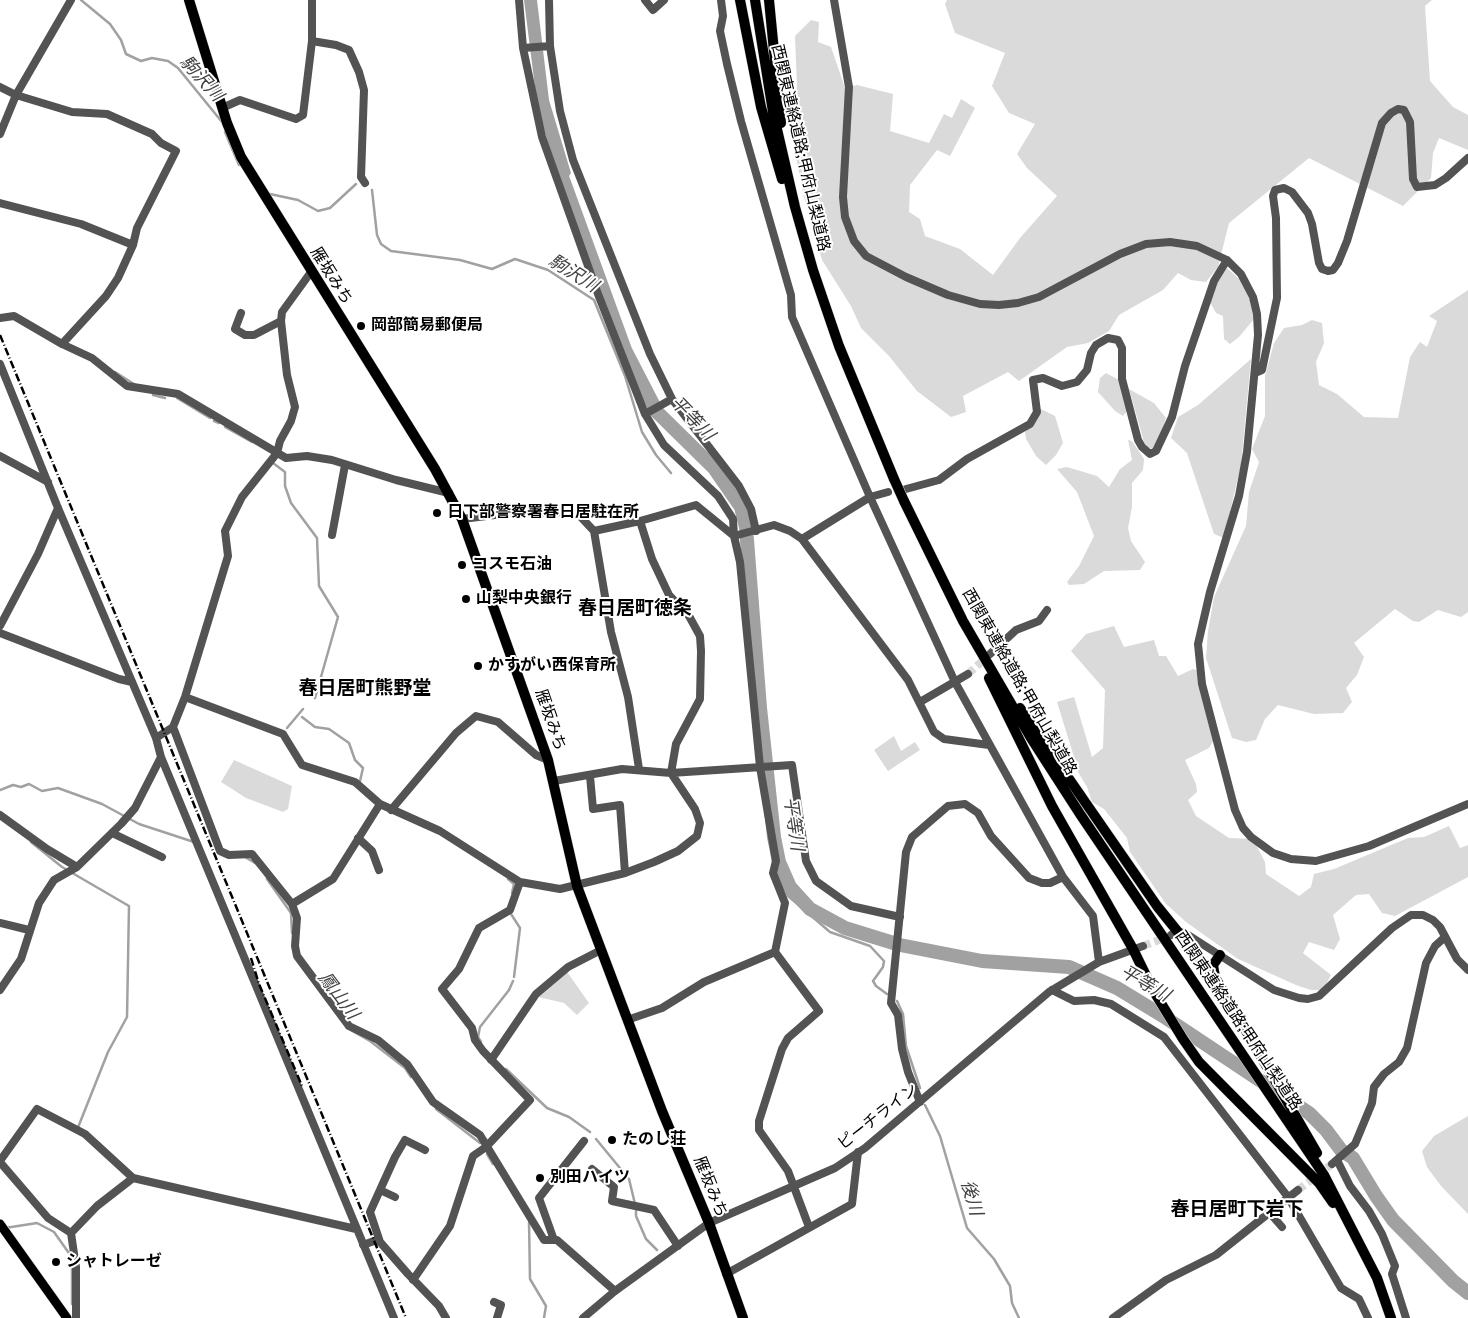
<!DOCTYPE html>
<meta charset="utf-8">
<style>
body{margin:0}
canvas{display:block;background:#fff}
</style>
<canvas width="1468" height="1318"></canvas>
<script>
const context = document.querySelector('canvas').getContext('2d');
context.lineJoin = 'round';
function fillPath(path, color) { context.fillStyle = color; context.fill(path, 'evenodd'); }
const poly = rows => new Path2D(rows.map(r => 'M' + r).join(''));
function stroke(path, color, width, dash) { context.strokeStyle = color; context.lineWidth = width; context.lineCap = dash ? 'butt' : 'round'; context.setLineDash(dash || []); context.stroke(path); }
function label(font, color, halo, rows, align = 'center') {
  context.font = font + ' "Space Grotesk","Noto Sans JP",sans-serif'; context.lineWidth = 4; context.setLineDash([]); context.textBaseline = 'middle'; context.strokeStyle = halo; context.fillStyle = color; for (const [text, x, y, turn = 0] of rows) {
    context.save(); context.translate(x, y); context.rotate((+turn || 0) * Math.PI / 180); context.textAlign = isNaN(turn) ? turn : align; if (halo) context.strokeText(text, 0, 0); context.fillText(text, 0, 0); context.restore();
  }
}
fillPath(poly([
 [947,0,1432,0,1425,6,1430,81,1453,107,1468,115,1468,150,1439,138,1433,153,1431,178,1403,206,1309,158,1229,223,1218,267,1206,282,1191,280,1178,273,1163,290,1119,315,1109,331,1088,343,1067,347,1019,381,1008,372,963,396,966,412,951,417,917,391,889,356,861,328,851,306,822,260,804,197,792,137,797,87,795,36,811,20,819,22,818,42,831,47,845,88,857,85,893,94,890,131,929,143,944,114,952,118,961,99,975,108,950,156,937,150,910,185,909,212,920,219,925,236,960,249,993,275,1020,238,1057,196,1027,168,1017,154,1035,124,1009,113,992,86,1005,53,955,33,945,4],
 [1227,268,1239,279,1250,300,1254,319,1239,337,1230,344,1224,339,1223,316,1216,313,1210,302,1215,284],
 [1468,290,1468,612,1461,617,1438,610,1419,622,1413,621,1395,609,1354,643,1364,657,1357,675,1346,688,1352,702,1343,713,1314,714,1278,705,1265,719,1256,740,1246,742,1232,738,1206,658,1208,631,1214,597,1246,526,1249,492,1259,462,1252,449,1265,416,1265,376,1274,343,1284,328,1302,325,1312,320,1322,323,1324,343,1316,362,1319,385,1337,394,1364,417,1398,418,1410,357,1420,342,1427,347,1437,321,1429,316],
 [1251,359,1241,465,1224,538,1214,534,1187,453,1171,438,1178,417,1198,405],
 [1106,373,1119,380,1127,411,1123,416,1115,411,1098,392,1100,378],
 [1129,389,1154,403,1166,418,1158,442,1153,448,1148,448,1144,442],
 [1041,409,1055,416,1063,443,1056,455,1046,465,1036,456,1026,439,1025,432,1036,422],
 [1128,440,1132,441,1144,459,1143,470,1132,483,1132,507,1128,528,1131,541,1145,562,1140,570,1104,571,1084,584,1069,585,1067,582,1079,566,1094,536,1077,492,1057,469,1067,467,1097,476,1109,487,1120,469,1132,460],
 [1114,626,1124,647,1154,640,1159,656,1166,656,1178,676,1193,669,1198,671,1209,697,1216,736,1209,748,1185,760,1196,784,1197,792,1188,800,1196,816,1229,838,1253,839,1265,862,1266,874,1299,896,1311,887,1314,874,1334,869,1408,838,1424,837,1449,826,1460,848,1468,845,1468,877,1395,916,1382,913,1369,894,1356,895,1333,915,1340,939,1334,950,1309,942,1303,953,1331,975,1323,990,1311,990,1296,985,1238,959,1186,922,1166,904,1130,852,1127,838,1104,809,1092,802,1087,787,1072,762,1075,760,1057,702,1074,697,1092,757,1103,748,1105,690,1071,651,1086,634],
 [894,736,901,751,915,742,920,750,888,771,874,750],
 [234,760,292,786,288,809,283,812,246,798,221,782],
 [565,969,589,1003,577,1015,564,1003,534,996],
 [1468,1116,1468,1214,1441,1186,1427,1167,1422,1151,1434,1136]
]), '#dadada');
fillPath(poly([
 [524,0,537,0,549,100,571,173,560,189,537,103]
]), '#a1a1a1');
stroke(poly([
 [81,0,110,24,121,40,126,54,141,61,152,58,168,61,178,68,222,122],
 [225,132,239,165],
 [372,190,377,235,381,244,391,251,460,260,492,269,515,259,548,270,594,300,625,376,642,432,656,455,671,473],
 [270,194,298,200,318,211,330,208,356,184],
 [115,372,134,384],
 [153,395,165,398],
 [177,398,210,418],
 [214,421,219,423],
 [225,427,252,442],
 [273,463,285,472,285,486,291,503,317,538,319,586,338,617,315,698],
 [302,717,315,727,329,729,349,743,355,760,363,768,360,781],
 [287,728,303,709],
 [0,790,13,785,21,787,29,784,42,791,58,788,102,804,139,824,194,842],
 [31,842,62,867,129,906,127,1017,108,1052,77,1130],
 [245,857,255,863],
 [779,865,778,871,788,896,830,932,870,946,884,961,883,967,873,981,876,986,887,994],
 [267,879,291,913,292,933],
 [508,879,514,884,512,893],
 [511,914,520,928,514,977],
 [897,1001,903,1014,906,1046,920,1088],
 [347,1028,370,1041,405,1068,411,1077],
 [481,1042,478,1037,480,1027,509,990,513,981],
 [506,1069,547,1108,569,1117,590,1132],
 [925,1105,940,1136,967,1228,994,1259,1010,1286,1012,1303,1019,1318],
 [436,1109,480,1143],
 [596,1139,629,1179,635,1204],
 [487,1154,493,1164],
 [636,1211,636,1216,646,1239,657,1250],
 [529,1222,530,1279,546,1306,544,1318],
 [5,1228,37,1223,54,1232,71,1256],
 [72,1262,72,1304]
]), '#a1a1a1', 2.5);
stroke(poly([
 [558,166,625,350,657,412,714,468,741,507,746,527,760,708,774,837,779,862,790,887,810,909,845,928,900,945,982,961,1069,967,1117,988,1163,1016,1309,1113,1326,1130,1341,1150,1353,1158,1376,1196,1393,1220,1453,1281,1468,1293]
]), '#a1a1a1', 14);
stroke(poly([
 [968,674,989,655],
 [1143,946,1167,937],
 [1298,1190,1332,1164]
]), '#d9d9d9', 8, [8, 4]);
const major = poly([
 [0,1224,67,1318]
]);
const highway = poly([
 [189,0,227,123,241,157,435,469,462,519,548,760,577,886,662,1111,709,1223,743,1318],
 [740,0,761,107,782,179],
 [755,0,773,112,795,207,813,270,839,346,894,479],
 [769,0,781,123],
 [904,501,963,621,1031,738,1080,814,1324,1175,1377,1278,1391,1318],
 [989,678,1052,806,1133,949,1153,990,1183,1039,1199,1062,1319,1183,1333,1203],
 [1020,708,1157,906,1216,979,1317,1153],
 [1215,977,1213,965,1220,955]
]);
stroke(major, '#dbdbdb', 10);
stroke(highway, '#dbdbdb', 11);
stroke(poly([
 [519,0,523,48,542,137,598,294,645,414,664,445,718,496,733,519,734,536,740,562,760,767,776,861,773,873,785,903,775,952,819,1011,788,1038,782,1049,759,1121,759,1130,788,1171,809,1227],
 [549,0,550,46,560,111,573,160,650,354,672,399,739,486,751,509,756,531],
 [645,0,653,10,664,0],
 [721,0,723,16,720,31,727,64,741,121,791,295,792,317,870,497,955,682,1063,877,1093,916,1099,962],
 [834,0,849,87,843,197,845,217,854,241,866,256,906,277,948,295,980,304,999,305,1018,303,1039,297,1120,254,1146,244,1170,242,1197,246,1227,260,1241,274,1253,297,1257,314,1258,335,1247,452,1239,496,1210,592,1198,644,1202,684,1235,810,1243,828,1251,837,1273,853,1291,859,1316,861,1369,846,1468,804],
 [312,41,336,45,349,50,359,72,364,90,361,177,365,183],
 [523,48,550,46],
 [0,87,16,95,72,112,107,114,152,134,161,143,176,151,137,228,133,245,118,278,106,296,62,344],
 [222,108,240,100,296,119,303,115,312,41,312,0],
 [0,134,16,95,71,0],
 [0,203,81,224,133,245],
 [241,313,235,329,245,335,254,335,281,321],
 [0,318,14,316,62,344,92,358,127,386,178,394,286,458,307,456,332,460,396,480,449,493],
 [0,364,58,508,156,738,161,757,135,808,121,824,77,867,54,880,39,903,21,959,0,990],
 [1255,373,1262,370,1277,298,1276,218,1273,196,1275,190,1284,188,1292,192,1308,213,1312,224,1319,263,1322,269,1328,271,1333,270,1338,263,1347,241,1382,123,1391,113,1398,109,1404,110,1410,122,1413,179,1417,187,1435,185,1446,178,1468,158],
 [645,414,672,399],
 [0,456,48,482],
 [906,489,939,480,967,459,1030,424,1037,412,1033,380,1043,378,1062,386,1077,382,1087,370,1091,353,1096,345,1108,338,1118,340,1122,348,1122,379,1138,440,1142,447,1150,454,1156,451,1172,417,1185,366,1214,281,1227,260],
 [462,519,503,514,566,512,578,514,594,531,611,632,628,697,639,769],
 [594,531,640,521,696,505,734,536,774,525,790,531,802,539,908,680,934,732,944,739,989,745],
 [332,535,345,465],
 [802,539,870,497,888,492],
 [0,626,38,554,58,508],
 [0,633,119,679,132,682],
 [990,654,1016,630,1039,621,1047,610],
 [185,697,283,734,302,765,355,782,380,804,440,831,520,882,560,889,625,873,654,862,678,851,697,836,700,823,695,809,671,773,676,744,700,699,701,651,700,636,689,616,669,595,652,559,640,521],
 [920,702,968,674],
 [173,727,220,851,229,855,252,854,292,904,297,918,295,946,297,956,349,1026,378,1040,407,1064,433,1102,480,1135,544,1240,557,1240,615,1291],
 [156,738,173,727,185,697,228,556,225,531,242,497,277,453,280,441,291,421,295,407,287,375,281,321,282,312,311,272],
 [161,757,394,1318],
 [590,776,593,809,620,805,625,873],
 [554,781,622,769,671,773,792,765,806,861,816,881,851,906,900,917],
 [391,810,456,733,476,716,498,722,536,755,548,760],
 [0,815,47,849,77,867],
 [112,833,162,857],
 [358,838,372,851,379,870],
 [292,904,333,879,380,804],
 [0,923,29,930],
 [1171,935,1176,932,1185,933,1274,990,1299,998,1308,999,1319,996,1392,928,1411,915,1423,915,1433,920,1440,927,1457,959,1468,970],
 [1052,990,1074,1001,1094,1000,1111,1004,1164,1037,1288,1197,1341,1288,1359,1299,1368,1318],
 [627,1020,662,1008,704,982,775,952],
 [491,1060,536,994,568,967,601,950],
 [920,1102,908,1072,902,1049,898,1015,891,1003,906,852,912,837,948,806,965,804,978,813,991,836,1029,878,1042,883,1050,883,1063,877],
 [1337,1160,1350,1186,1369,1211,1382,1234,1395,1266,1392,1274,1406,1318],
 [0,1161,37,1109,85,1134,133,1178,356,1229],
 [0,1162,48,1218,71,1233,76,1267,76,1318],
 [1332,1164,1355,1144,1372,1103,1374,1087,1384,1074,1399,1062,1407,1048,1426,963,1435,946,1445,937],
 [592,1169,614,1187,612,1201,654,1210,678,1246],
 [380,1190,395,1197],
 [1269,1212,1282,1227],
 [71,1233,97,1206,133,1178],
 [554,1240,539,1198,584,1141],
 [380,1242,370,1212,395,1157,405,1140,425,1150],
 [363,1245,374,1241,380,1242,408,1274,439,1306,446,1318],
 [726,1274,852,1204,858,1152],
 [413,1280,450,1226,473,1156,486,1147,530,1100,483,1051,475,1040,472,1028,442,989,459,969,479,928,510,910,520,882],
 [494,1302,501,1305,497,1318],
 [583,1318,615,1291,709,1223,835,1168,865,1148,1049,992,1099,962,1143,946],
 [1113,1318,1166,1280,1216,1255,1298,1190]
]), '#535353', 8);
stroke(major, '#000', 9);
stroke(highway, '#000', 10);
stroke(poly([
 [0,335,406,1318],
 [251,958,259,984,302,1086]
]), '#000', 2.5, [8, 2.5, 1, 2.5]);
const highwayBridge = poly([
 [894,479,904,501]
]);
stroke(highwayBridge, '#dbdbdb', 11, []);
stroke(highwayBridge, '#000', 10);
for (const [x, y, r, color] of [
 [361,326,5,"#000"],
 [437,513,5,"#000"],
 [462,565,5,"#000"],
 [466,599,5,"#000"],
 [478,666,5,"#000"],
 [612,1140,5,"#000"],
 [540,1178,5,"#000"],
 [56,1262,5,"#000"]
]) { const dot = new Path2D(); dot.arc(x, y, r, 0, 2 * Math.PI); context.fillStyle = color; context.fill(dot); stroke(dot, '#fff', 2); }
label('16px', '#000', '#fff', [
 ["西関東連絡道路;甲府山梨道路",800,148,77],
 ["雁坂みち",331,276,58],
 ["西関東連絡道路;甲府山梨道路",1019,682,60],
 ["雁坂みち",550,720,71],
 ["西関東連絡道路;甲府山梨道路",1238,1021,56],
 ["ピーチライン",878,1117,-38],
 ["雁坂みち",710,1187,68]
]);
label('bold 16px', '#000', '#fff', [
 ["岡部簡易郵便局",371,326],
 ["日下部警察署春日居駐在所",447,513],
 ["コスモ石油",472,565],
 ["山梨中央銀行",476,599],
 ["かすがい西保育所",488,666],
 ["たのし荘",622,1140],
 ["別田ハイツ",550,1178],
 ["シャトレーゼ",66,1262]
], 'left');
label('italic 18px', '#424242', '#fff', [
 ["駒沢川",201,79,48],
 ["駒沢川",573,274,32],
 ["平等川",692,419,46],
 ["平等川",793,824,82],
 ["平等川",1145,984,30],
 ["鳳山川",338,996,53],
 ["後川",971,1198,74]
]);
label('bold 19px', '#000', '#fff', [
 ["春日居町徳条",635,609],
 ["春日居町熊野堂",365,689],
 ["春日居町下岩下",1237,1210]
]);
</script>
